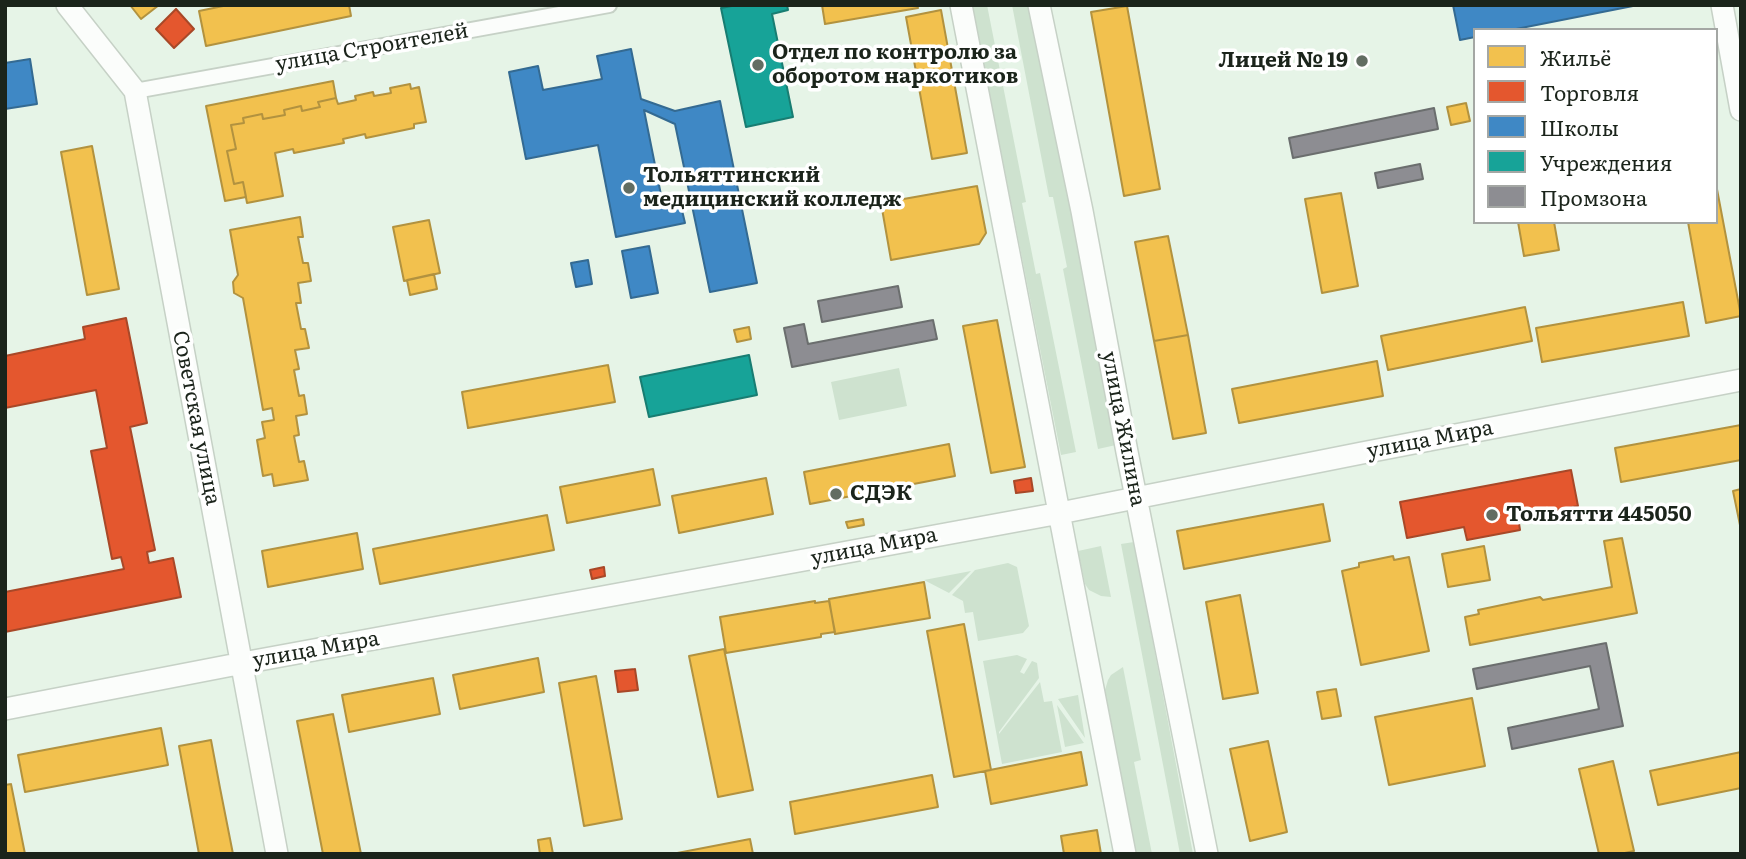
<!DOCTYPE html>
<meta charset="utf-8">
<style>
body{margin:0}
#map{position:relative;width:1746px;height:859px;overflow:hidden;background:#e6f4e7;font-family:Literata,serif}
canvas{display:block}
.frame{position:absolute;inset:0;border:7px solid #1b241b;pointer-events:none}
.legend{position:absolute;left:1473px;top:28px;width:245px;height:196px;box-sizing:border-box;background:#fff;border:2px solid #a4a7a4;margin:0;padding:9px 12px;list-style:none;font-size:21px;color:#1b241b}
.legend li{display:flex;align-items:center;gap:14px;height:35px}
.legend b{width:35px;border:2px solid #a4a7a4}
</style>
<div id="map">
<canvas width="1746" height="859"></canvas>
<div class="frame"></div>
<ul class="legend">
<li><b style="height:19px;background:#f2c14e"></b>Жильё</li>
<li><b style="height:19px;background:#e4572e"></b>Торговля</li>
<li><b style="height:19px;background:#3f88c5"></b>Школы</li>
<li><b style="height:19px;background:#17a398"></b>Учреждения</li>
<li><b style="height:19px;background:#8d8d92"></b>Промзона</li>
</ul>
</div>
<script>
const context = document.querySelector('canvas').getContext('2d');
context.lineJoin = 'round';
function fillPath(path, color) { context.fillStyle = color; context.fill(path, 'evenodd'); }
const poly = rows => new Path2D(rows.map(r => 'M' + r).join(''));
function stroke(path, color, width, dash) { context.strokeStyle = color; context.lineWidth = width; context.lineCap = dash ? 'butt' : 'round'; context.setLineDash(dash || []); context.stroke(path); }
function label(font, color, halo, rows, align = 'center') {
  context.font = font + ' Literata,serif'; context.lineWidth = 7; context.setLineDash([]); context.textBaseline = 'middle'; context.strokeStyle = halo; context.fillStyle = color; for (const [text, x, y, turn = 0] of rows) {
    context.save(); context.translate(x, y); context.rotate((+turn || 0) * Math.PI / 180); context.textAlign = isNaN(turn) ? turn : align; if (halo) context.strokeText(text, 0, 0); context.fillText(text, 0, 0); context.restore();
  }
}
fillPath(poly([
 [972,5,987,5,1026,202,1022,203,1036,274,1040,273,1076,452,1061,455],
 [1012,5,1031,5,1116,445,1098,449,1063,269,1067,267,1053,197,1049,197],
 [899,368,907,406,839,420,831,382],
 [1134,542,1193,854,1180,854,1121,544],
 [1101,546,1111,597,1101,596,1089,590,1085,584,1078,551],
 [1008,563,1017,567,1029,626,1023,633,978,641,973,612,965,613,963,601,952,595,975,570],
 [971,571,949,593,924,580],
 [1017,655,1027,659,1020,672,1024,674,1032,661,1037,663,1039,678,999,732,999,734,1040,682,1044,702,1052,701,1062,752,1002,764,983,661],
 [1123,667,1141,760,1134,762,1152,854,1136,854,1105,690,1108,680,1111,675],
 [1078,695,1085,738,1058,699],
 [1057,705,1084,743,1065,747]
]), '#cee2cf');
const homes = poly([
 [130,5,159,5,141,19,130,5],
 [228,5,349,5,351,16,206,46,199,11,228,5],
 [822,5,917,5,918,8,825,24,822,5],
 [1127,6,1160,189,1124,196,1091,12,1127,6],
 [941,10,967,153,932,159,906,17,941,10],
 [333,81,336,98,318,102,320,107,302,111,301,106,284,110,285,115,263,119,262,114,243,118,244,123,231,125,236,149,227,151,234,184,243,182,246,197,225,201,206,106,333,81],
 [410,84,411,89,419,87,426,122,414,124,414,128,366,138,365,134,343,139,344,143,294,153,293,149,275,153,283,196,247,203,243,182,234,184,227,151,236,149,231,125,244,123,243,118,262,114,263,119,285,115,284,110,301,106,302,111,320,107,318,102,336,98,338,104,356,100,355,96,373,92,374,96,391,93,390,88,410,84],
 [1466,103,1470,121,1451,125,1447,107,1466,103],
 [92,146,119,289,87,295,61,152,92,146],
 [1716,184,1741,316,1706,323,1688,222,1716,222,1716,184],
 [977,186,986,233,979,244,891,260,881,203,977,186],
 [1341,193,1358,286,1322,293,1305,199,1341,193],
 [300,217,303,237,298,237,303,263,308,263,311,281,298,283,301,303,296,303,301,329,305,329,309,348,295,350,299,369,294,370,299,396,304,395,307,414,296,416,299,435,294,436,299,462,304,461,308,480,274,486,272,474,263,476,257,440,265,438,262,422,274,420,272,408,263,410,243,298,234,293,233,282,238,275,230,230,300,217],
 [429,220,440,273,404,281,393,227,429,220],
 [1518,222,1554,222,1559,250,1524,256,1518,222],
 [1168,236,1188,335,1154,341,1135,242,1168,236],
 [434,274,437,289,410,295,407,280,434,274],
 [1683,302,1689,336,1542,362,1536,328,1683,302],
 [1525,307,1532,341,1388,370,1381,336,1525,307],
 [997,320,1025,467,991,473,963,326,997,320],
 [749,327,751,339,737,342,734,330,749,327],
 [1188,335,1206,433,1173,439,1154,341,1188,335],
 [1377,361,1383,396,1239,423,1232,389,1377,361],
 [608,365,615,402,468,428,462,392,608,365],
 [1741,425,1741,460,1621,482,1615,448,1741,425],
 [949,444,955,476,810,504,804,472,949,444],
 [653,469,660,505,567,523,560,487,653,469],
 [766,478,773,514,679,533,672,496,766,478],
 [1741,489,1741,530,1733,491,1741,489],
 [1323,504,1330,541,1184,569,1177,531,1323,504],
 [547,515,554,550,380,584,373,549,547,515],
 [863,519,864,525,848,528,846,522,863,519],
 [357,533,363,569,268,587,262,551,357,533],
 [1622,538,1637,613,1470,645,1465,617,1479,614,1478,610,1540,597,1543,600,1612,587,1604,541,1622,538],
 [1484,546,1490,580,1448,587,1442,554,1484,546],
 [1393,556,1394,560,1409,557,1429,651,1361,665,1342,571,1359,567,1359,563,1393,556],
 [924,582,930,618,835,634,829,599,924,582],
 [1240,595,1258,693,1223,699,1206,602,1240,595],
 [815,601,815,603,829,601,835,632,821,634,821,637,726,653,720,617,815,601],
 [964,624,991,770,954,777,927,631,964,624],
 [724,649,753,790,718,797,689,656,724,649],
 [538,658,544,692,460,709,453,675,538,658],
 [596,676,622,819,584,826,559,683,596,676],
 [433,678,440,714,349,732,342,695,433,678],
 [1336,689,1341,716,1322,719,1317,692,1336,689],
 [1472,698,1485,766,1389,785,1375,717,1472,698],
 [333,714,361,854,323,854,297,721,333,714],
 [161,728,168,765,25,792,18,755,161,728],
 [211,740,220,788,233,854,199,854,179,746,211,740],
 [1268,741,1287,832,1250,841,1230,749,1268,741],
 [1081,752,1087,785,991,804,985,771,1081,752],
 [1741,752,1741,788,1658,805,1650,771,1741,752],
 [1613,761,1634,851,1620,854,1599,854,1579,769,1613,761],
 [932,775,938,807,795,834,790,802,932,775],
 [11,784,25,854,5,854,5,785,11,784],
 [1097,830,1101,854,1064,854,1061,836,1097,830],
 [550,838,553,854,540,854,538,840,550,838],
 [750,839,753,854,672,854,750,839]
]);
fillPath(homes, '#f2c14e');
stroke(homes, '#b2923f', 2);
const shops = poly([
 [176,9,194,29,174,48,156,29,176,9],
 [126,318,147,423,130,427,155,550,147,552,149,563,173,558,181,597,5,632,5,592,124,569,121,557,112,559,91,451,107,448,96,390,5,408,5,356,85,339,83,327,126,318],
 [1571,470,1578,506,1518,517,1520,530,1467,540,1464,527,1407,538,1400,502,1571,470],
 [1031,478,1033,491,1016,493,1014,481,1031,478],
 [604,567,605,576,592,579,590,570,604,567],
 [635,669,638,690,618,692,615,671,635,669]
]);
fillPath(shops, '#e4572e');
stroke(shops, '#a84828', 2);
const schools = poly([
 [1453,5,1638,5,1511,30,1475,30,1475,37,1460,40,1453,5],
 [631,49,641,99,675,111,720,101,757,283,710,292,675,124,644,110,663,205,680,202,685,223,616,237,598,145,526,159,509,72,538,66,543,90,602,79,597,56,631,49],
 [30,59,37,104,5,109,5,63,30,59],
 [649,246,658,293,631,298,622,251,649,246],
 [588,260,592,284,576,287,571,263,588,260]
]);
fillPath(schools, '#3f88c5');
stroke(schools, '#346a92', 2);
const public = poly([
 [737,5,787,5,788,10,772,14,793,117,746,127,721,8,737,5],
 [749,355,757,395,649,417,640,377,749,355]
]);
fillPath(public, '#17a398');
stroke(public, '#187d72', 2);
const industry = poly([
 [1434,108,1438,129,1293,158,1289,138,1434,108],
 [1420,164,1423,179,1378,188,1375,173,1420,164],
 [898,286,902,307,822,322,818,301,898,286],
 [933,320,937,339,792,367,784,328,804,324,808,344,933,320],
 [1606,643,1623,726,1512,749,1508,728,1599,709,1590,666,1477,689,1473,669,1606,643]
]);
fillPath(industry, '#8d8d92');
stroke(industry, '#6b6e6e', 2);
const street = poly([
 [135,91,609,5]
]);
const secondary = poly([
 [67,5,135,91,277,854],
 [961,5,1125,854],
 [1039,5,1082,211,1127,452,1207,854],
 [1722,5,1741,110],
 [5,709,243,663,1060,513,1362,453,1741,380]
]);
stroke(street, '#c6d1c6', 18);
stroke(secondary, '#c6d1c6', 24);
stroke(street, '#fbfdfb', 14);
stroke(secondary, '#fbfdfb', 21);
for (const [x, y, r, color] of [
 [1362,61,7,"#626d62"],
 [758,65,7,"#626d62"],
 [629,188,7,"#626d62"],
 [836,494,7,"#626d62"],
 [1492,515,7,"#626d62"]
]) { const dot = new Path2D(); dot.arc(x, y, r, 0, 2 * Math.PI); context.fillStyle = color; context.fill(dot); stroke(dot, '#fff', 2.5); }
label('21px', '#1b241b', '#fff', [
 ["улица Строителей",372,48,-10],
 ["Советская улица",196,418,79],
 ["улица Жилина",1123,429,79],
 ["улица Мира",1430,440,-11],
 ["улица Мира",874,547,-11],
 ["улица Мира",316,650,-10]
]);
label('bold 21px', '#1b241b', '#fff', [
 ["Отдел по контролю за",772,53],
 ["оборотом наркотиков",772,77],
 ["Лицей № 19",1348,61,"right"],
 ["Тольяттинский",643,176],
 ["медицинский колледж",643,200],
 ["СДЭК",850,494],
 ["Тольятти 445050",1506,515]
], 'left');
</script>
